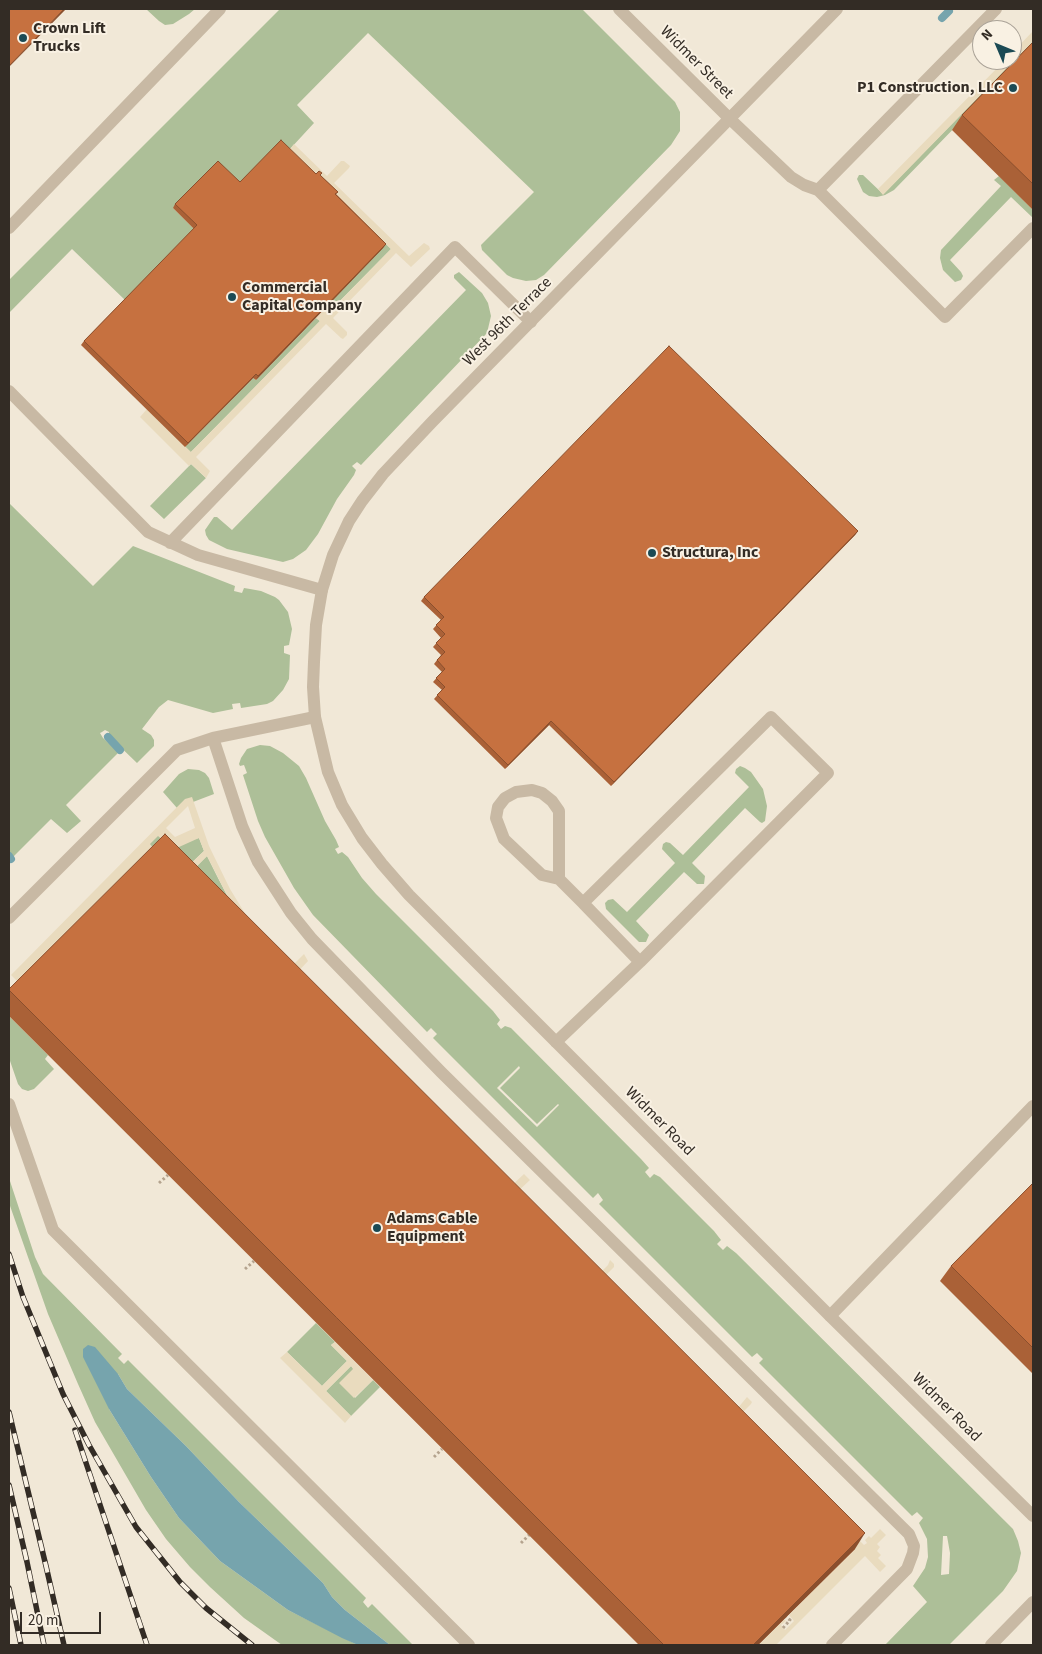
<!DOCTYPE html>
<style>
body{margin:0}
#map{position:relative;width:1042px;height:1654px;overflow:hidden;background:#f1e8d7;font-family:"Source Sans 3",sans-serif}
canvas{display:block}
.frame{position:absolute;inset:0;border:10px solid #332c25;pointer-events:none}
.north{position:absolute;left:972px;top:20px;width:50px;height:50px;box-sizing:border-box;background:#f9f1e3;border:1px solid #aaa297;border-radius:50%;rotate:315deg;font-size:14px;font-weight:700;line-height:20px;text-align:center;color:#332c25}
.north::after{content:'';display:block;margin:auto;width:18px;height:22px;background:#1b4a54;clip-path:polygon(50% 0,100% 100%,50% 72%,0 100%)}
.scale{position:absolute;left:20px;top:1612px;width:81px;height:22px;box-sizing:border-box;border:2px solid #332c25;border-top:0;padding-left:6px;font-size:15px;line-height:18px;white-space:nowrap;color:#332c25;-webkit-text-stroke:4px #f9f1e3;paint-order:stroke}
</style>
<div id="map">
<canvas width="1042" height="1654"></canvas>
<div class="frame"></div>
<div class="north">N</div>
<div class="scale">20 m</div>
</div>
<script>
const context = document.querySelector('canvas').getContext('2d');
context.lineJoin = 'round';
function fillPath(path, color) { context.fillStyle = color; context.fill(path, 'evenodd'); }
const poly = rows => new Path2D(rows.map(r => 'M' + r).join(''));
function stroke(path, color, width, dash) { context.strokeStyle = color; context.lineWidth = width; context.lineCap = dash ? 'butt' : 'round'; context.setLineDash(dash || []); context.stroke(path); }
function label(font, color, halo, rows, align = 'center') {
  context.font = font + ' "Source Sans 3",sans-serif'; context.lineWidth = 4; context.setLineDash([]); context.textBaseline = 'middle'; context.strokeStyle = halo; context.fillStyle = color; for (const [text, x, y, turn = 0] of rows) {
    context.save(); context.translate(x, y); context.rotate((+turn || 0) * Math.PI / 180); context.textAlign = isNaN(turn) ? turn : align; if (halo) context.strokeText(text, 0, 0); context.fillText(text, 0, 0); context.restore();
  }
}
fillPath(poly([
 [146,9,195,9,189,14,173,24,165,25,159,21],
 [280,9,582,9,675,102,680,112,680,131,671,145,544,275,536,280,526,281,513,278,507,275,482,250,481,245,534,192,368,33,297,105,314,123,290,149,316,175,237,186,173,208,194,229,125,300,72,249,9,313,9,280],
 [1033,41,1033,47,894,190,885,195,877,197,869,196,863,192,857,179,859,175,863,175,883,194],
 [999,176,1033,210,1033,218,1011,197,950,260,961,272,963,276,961,280,955,282,943,270,940,258,941,250,1001,186,994,180],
 [336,194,391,249,332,309,328,306,332,302,332,198],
 [459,272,482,293,488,303,491,316,487,333,361,465,357,462,352,466,356,470,354,475,337,499,318,534,306,550,293,559,283,562,227,549,209,540,206,535,205,530,214,517,217,517,232,530,466,290,454,278,454,275],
 [316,318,320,321,190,453,185,447,253,378,256,380],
 [191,464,206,478,164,519,150,506],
 [9,503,93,586,133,546,235,586,234,591,242,593,244,588,250,589,261,591,275,597,279,600,288,612,292,629,289,645,284,646,284,653,290,655,289,679,283,690,273,701,267,704,241,708,240,703,232,704,233,709,213,713,168,700,159,707,142,729,151,735,154,740,154,746,137,763,109,736,109,732,105,730,102,732,100,733,103,738,119,752,66,805,81,821,67,833,51,819,13,857,9,852],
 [260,745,270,746,283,753,299,766,306,778,325,821,336,840,339,847,335,849,338,854,342,852,348,857,362,878,376,894,493,1011,500,1020,497,1024,501,1029,505,1026,511,1028,641,1159,649,1168,645,1172,650,1178,654,1174,660,1177,714,1231,721,1240,717,1244,723,1250,727,1246,736,1253,1013,1529,1018,1541,1021,1553,1017,1571,1003,1591,949,1645,885,1645,927,1602,913,1586,925,1568,928,1557,927,1539,919,1523,923,1518,917,1512,912,1516,759,1363,763,1359,757,1353,752,1357,599,1204,603,1200,598,1193,593,1198,433,1038,437,1034,431,1028,427,1032,313,915,294,888,265,837,258,821,243,775,247,773,244,765,240,766,239,764,241,758,247,749],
 [519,1066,520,1068,500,1088,537,1124,558,1104,559,1105,537,1127,497,1088],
 [947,1536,950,1553,949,1574,941,1575,943,1536],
 [740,766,745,768,751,772,763,789,767,806,765,821,762,823,760,822,745,808,692,863,705,876,704,884,697,884,684,872,636,921,649,935,646,942,639,942,606,909,605,903,608,900,613,899,627,912,675,863,662,849,663,844,666,842,670,843,683,855,749,787,735,773,736,769],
 [188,769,199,770,205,773,209,778,214,794,193,802,186,799,177,808,163,792,179,774],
 [158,835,168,845,199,838,204,851,182,872,171,866,149,844],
 [207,856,218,878,231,903,186,877],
 [9,1016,48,1055,45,1059,54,1069,34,1089,28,1091,22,1089,18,1084,9,1058],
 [9,1178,35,1257,43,1274,122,1354,118,1358,124,1364,128,1360,366,1598,363,1602,368,1608,372,1604,413,1645,390,1645,345,1610,332,1597,323,1583,239,1502,186,1446,127,1389,118,1374,109,1409,151,1477,179,1518,220,1561,288,1610,358,1645,282,1645,244,1618,210,1587,190,1567,166,1539,146,1510,95,1422,78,1384,48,1314,9,1203],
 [316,1323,335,1342,331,1345,347,1361,322,1386,287,1352],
 [351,1366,354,1369,355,1398,373,1380,380,1387,351,1416,326,1391]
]), '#adbf98');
fillPath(poly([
 [1033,31,1033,41,883,195,878,189,1005,60,1012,60,1012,53],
 [294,144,327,176,341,161,344,161,350,166,349,168,334,183,409,256,424,243,429,246,430,249,411,267,396,253,333,318,347,332,347,335,343,339,341,338,326,324,196,457,210,471,206,478,191,464,189,466,140,417,147,409,191,452,320,321,316,318,328,306,332,309,391,249,336,195,335,196,318,177,290,149],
 [192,797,209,846,230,889,254,928,276,957,288,970,304,954,308,961,294,976,508,1189,524,1174,530,1180,514,1195,596,1277,608,1265,610,1260,614,1264,614,1267,600,1281,733,1414,747,1397,752,1402,751,1404,737,1418,864,1545,867,1543,865,1540,869,1536,871,1538,880,1529,886,1535,877,1544,880,1547,877,1551,881,1555,878,1558,886,1566,880,1572,865,1556,776,1645,758,1645,784,1619,786,1621,781,1625,785,1630,794,1621,789,1615,854,1548,270,964,273,961,231,903,207,856,186,877,194,885,192,887,171,866,173,863,182,872,204,851,199,838,179,847,168,845,158,836,150,844,154,849,19,983,11,975,185,799],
 [188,806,195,828,175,837,166,828],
 [335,1342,373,1380,354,1398,339,1383,353,1369,351,1366,326,1391,351,1416,345,1423,280,1358,287,1352,322,1386,347,1361,331,1345]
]), '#e9dbbe');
fillPath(poly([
 [88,1345,95,1347,118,1374,127,1389,186,1446,239,1502,323,1583,332,1597,345,1610,390,1645,358,1645,342,1638,288,1610,220,1561,179,1518,151,1477,109,1409,83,1357,83,1349]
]), '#76a4ad');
stroke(poly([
 [942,18,949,11],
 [108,737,120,750],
 [9,856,11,859]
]), '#76a4ad', 8);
stroke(poly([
 [159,1183,168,1175],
 [245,1269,254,1261],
 [434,1457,442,1449],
 [521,1543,529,1535],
 [783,1628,790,1620,786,1617]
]), '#b4a38e', 3, [2.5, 2.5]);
stroke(poly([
 [730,119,791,177,804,185,818,190,996,9],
 [818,190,945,317,1033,228],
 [9,228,220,9],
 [9,391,148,532,198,555,322,590],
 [170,543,455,247,531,322],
 [315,717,213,738,242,826,258,862,291,913,312,939,441,1072,909,1534,914,1546,913,1553,907,1569,832,1645],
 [559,879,542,875,504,839,496,818,498,807,505,798,516,792,532,790,542,793,552,801,559,811,559,879,583,903],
 [9,918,177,750,213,738],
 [556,1042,640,962,828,773,771,717,583,903,640,962],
 [9,1104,53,1230,469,1645],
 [830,1316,1033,1106]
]), '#c8b9a4', 12);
stroke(poly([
 [619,9,730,119],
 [837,9,432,422,383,474,362,501,349,521,333,555,322,590,316,625,314,662,313,687,315,717,328,772,342,805,362,838,382,864,409,895,830,1316,1033,1516],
 [991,1645,1033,1602]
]), '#c8b9a4', 12);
const rail = poly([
 [9,1254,23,1297,63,1394,89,1445,136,1527,180,1582,206,1608,252,1645],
 [9,1412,46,1566,64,1645],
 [75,1430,147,1645],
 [9,1485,27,1562,44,1645],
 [9,1588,21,1645]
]);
stroke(rail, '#332c25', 5.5);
stroke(rail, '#f9f1e3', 4, [11]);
fillPath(poly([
 [1033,42,1033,210,952,130,962,115],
 [320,175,338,192,336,194,386,244,383,248,256,380,253,378,185,447,81,345,84,341,194,229,173,208,175,204,240,182],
 [858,531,855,535,611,786,549,725,505,769,434,699,442,690,433,682,442,672,434,664,441,655,433,647,441,638,433,629,441,620,421,601,424,597],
 [9,989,855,1549,758,1645,639,1645,9,1016],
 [1033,1183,1033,1374,940,1281,951,1266]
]), '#aa6137');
fillPath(poly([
 [64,9,66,9,9,67,9,66],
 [386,244,383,248,256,380,258,376],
 [256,374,253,378,185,447,188,443],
 [858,531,855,535,611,786,614,782],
 [551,721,549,725,505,769,508,765],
 [865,1533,855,1549,758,1645,753,1645]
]), '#8b4f2d');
const building = poly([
 [9,9,64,9,9,66,9,9],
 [1033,42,1033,184,962,115,1033,42],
 [281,140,316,174,319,171,322,173,320,175,338,192,335,194,386,244,258,376,256,374,188,443,84,341,197,225,175,204,218,161,240,182,281,140],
 [669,346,858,531,614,782,551,721,508,765,437,695,445,687,436,678,445,669,437,660,445,652,436,643,445,634,436,625,444,617,424,597,669,346],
 [165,834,865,1533,753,1645,664,1645,9,990,9,989,165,834],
 [1033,1183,1033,1348,951,1266,1033,1183]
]);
fillPath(building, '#c67140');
stroke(building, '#8b4f2d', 1);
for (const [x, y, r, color] of [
 [23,38,5,"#1b4a54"],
 [1013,88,5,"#1b4a54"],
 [232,297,5,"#1b4a54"],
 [652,553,5,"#1b4a54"],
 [377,1228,5,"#1b4a54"]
]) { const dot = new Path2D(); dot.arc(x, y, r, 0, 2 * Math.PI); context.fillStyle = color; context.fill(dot); stroke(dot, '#f9f1e3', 2); }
label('bold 16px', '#332c25', '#f9f1e3', [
 ["Crown Lift",33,29],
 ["Trucks",33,47],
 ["P1 Construction, LLC",1003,88,"right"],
 ["Commercial",242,288],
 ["Capital Company",242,306],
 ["Structura, Inc",662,553],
 ["Adams Cable",387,1219],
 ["Equipment",387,1237]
], 'left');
label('16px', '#332c25', '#f9f1e3', [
 ["Widmer Street",696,63,45],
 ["West 96th Terrace",508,322,-45],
 ["Widmer Road",659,1122,45],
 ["Widmer Road",946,1408,45]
]);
</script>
